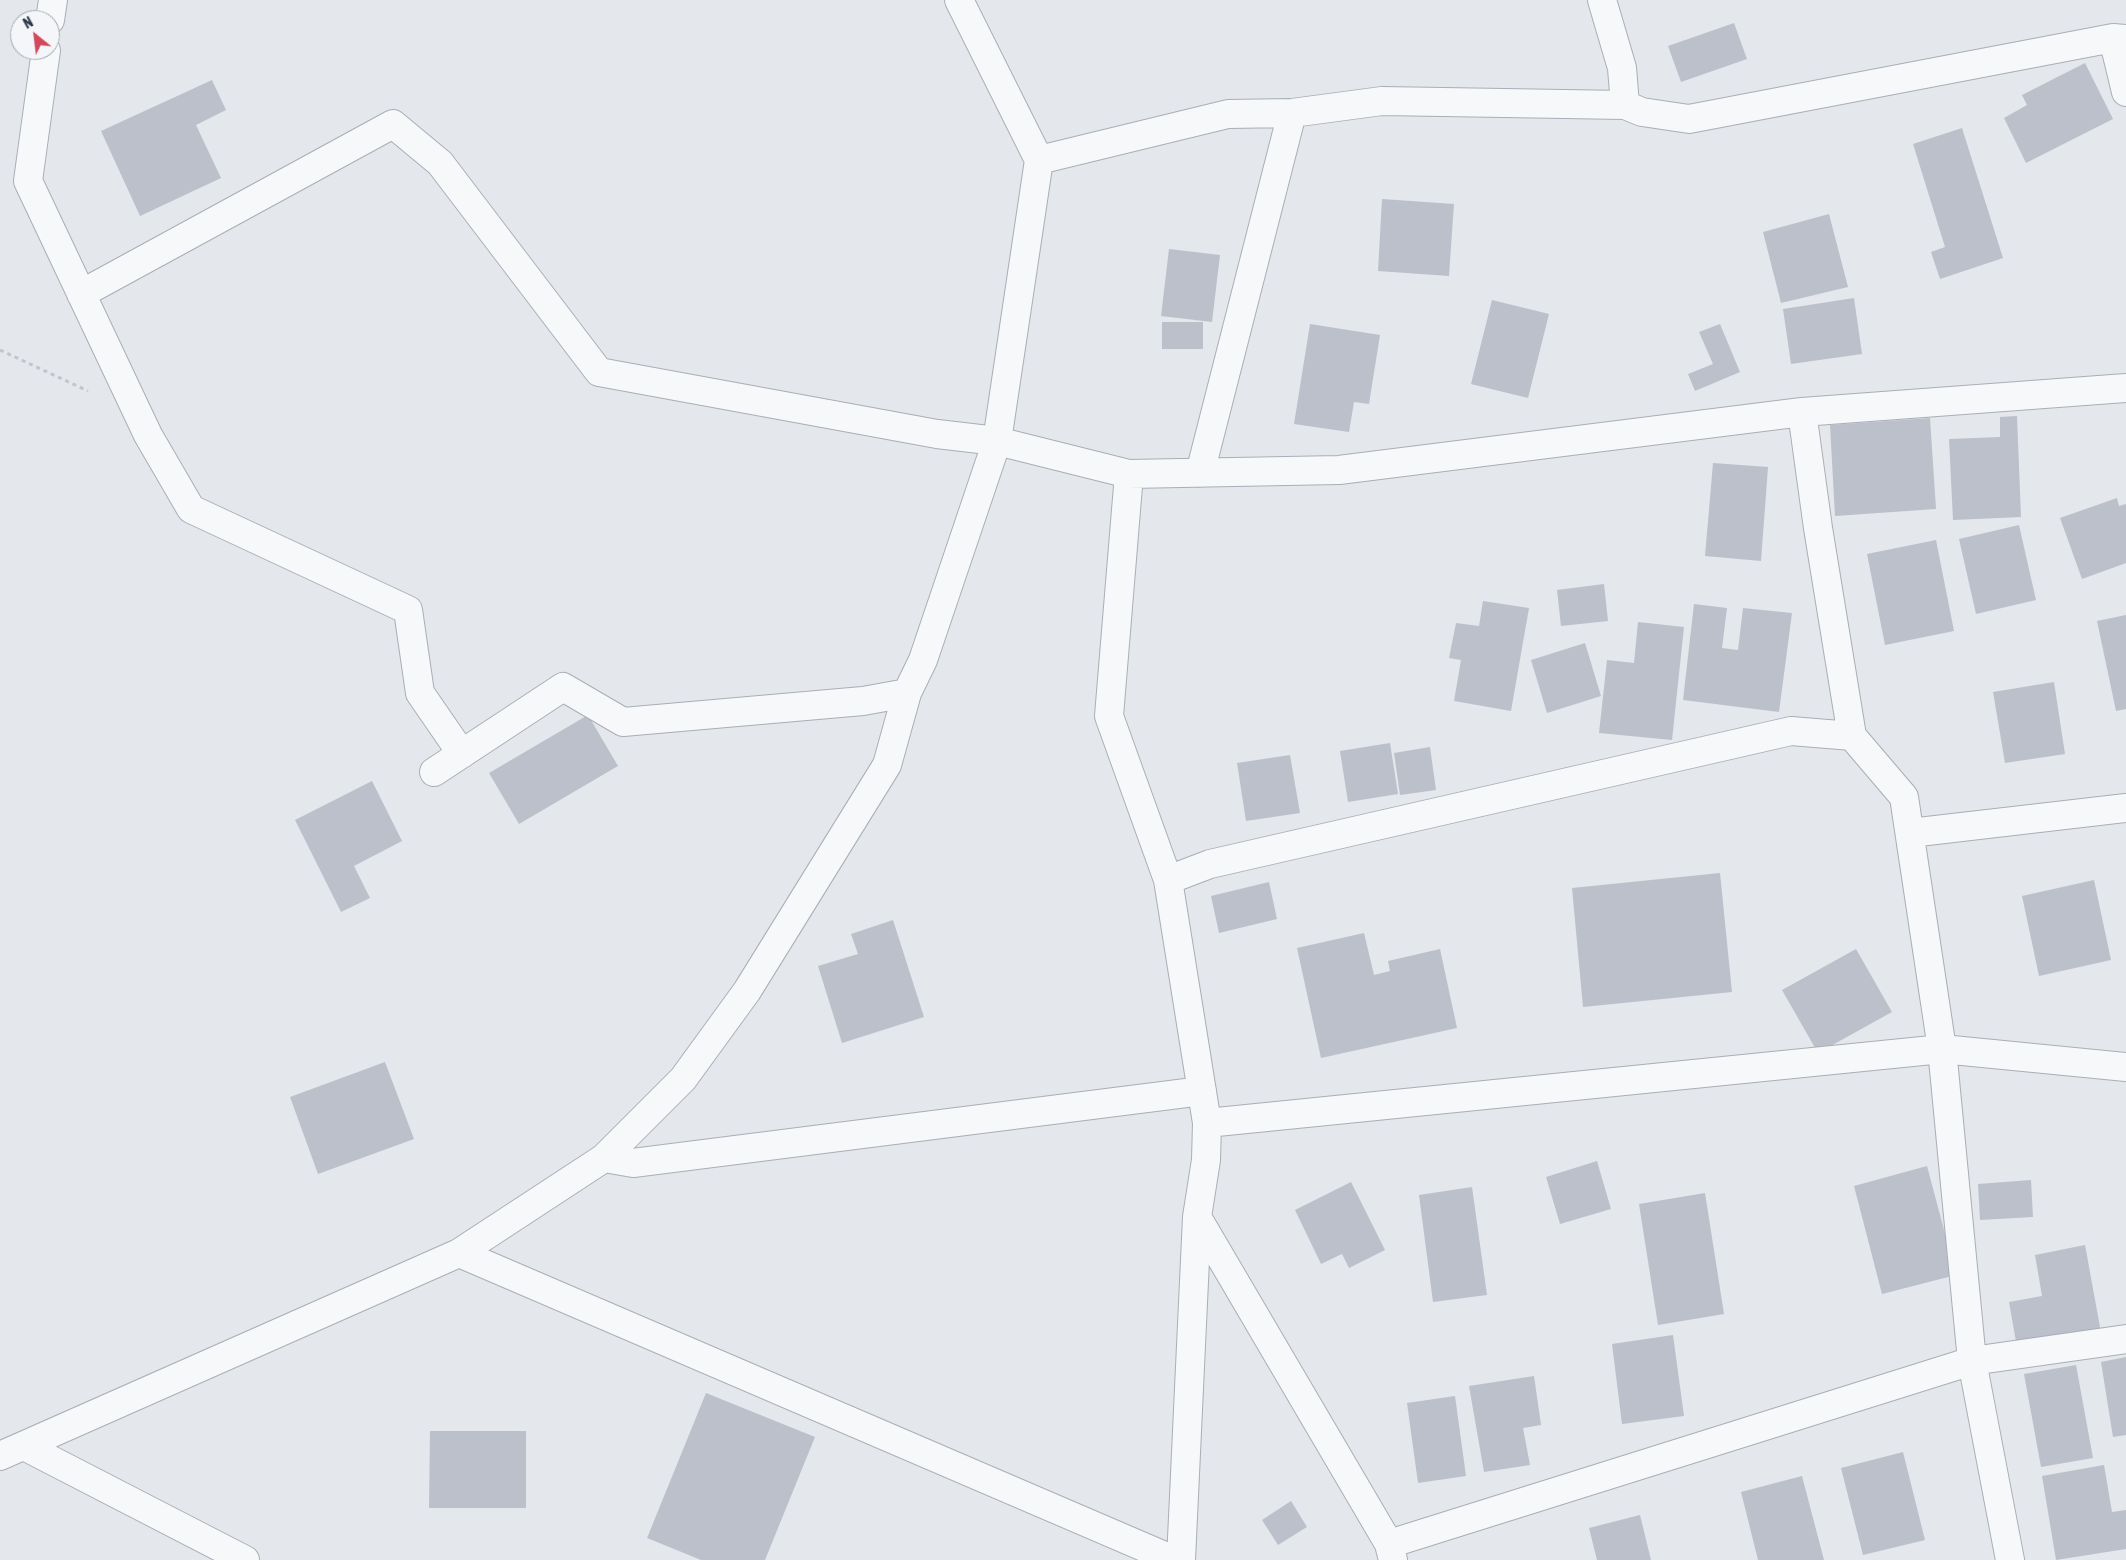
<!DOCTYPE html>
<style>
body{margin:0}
#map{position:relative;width:2126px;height:1560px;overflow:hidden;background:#e4e7ec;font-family:"Asap Condensed",sans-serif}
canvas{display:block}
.north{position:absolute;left:10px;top:10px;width:50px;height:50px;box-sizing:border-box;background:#f4f6f9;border:1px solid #a4a8b1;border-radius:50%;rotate:331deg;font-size:14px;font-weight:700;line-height:20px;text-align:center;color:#2b3445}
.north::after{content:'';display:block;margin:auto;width:18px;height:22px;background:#d1495b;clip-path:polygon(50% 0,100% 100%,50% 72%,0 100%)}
</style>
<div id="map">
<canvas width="2126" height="1560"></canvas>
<div class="north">N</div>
</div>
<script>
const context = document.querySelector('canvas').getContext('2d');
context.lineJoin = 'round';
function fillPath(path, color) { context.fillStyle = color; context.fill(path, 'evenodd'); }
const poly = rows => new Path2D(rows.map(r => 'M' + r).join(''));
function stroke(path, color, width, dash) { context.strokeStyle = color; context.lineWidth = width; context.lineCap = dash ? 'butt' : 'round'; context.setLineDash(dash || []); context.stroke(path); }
fillPath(poly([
 [1734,23,1747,59,1681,82,1668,46],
 [2085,63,2113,119,2026,163,2004,118,2027,105,2022,95],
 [212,80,226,110,196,125,221,178,140,216,101,131],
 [1962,128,2003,258,1940,279,1931,252,1945,247,1913,144],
 [1382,199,1454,204,1449,276,1378,271],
 [1829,214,1848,287,1781,303,1763,232],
 [1169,249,1220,255,1212,322,1161,316],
 [1854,298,1862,354,1791,364,1783,309],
 [1492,300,1549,314,1528,398,1471,384],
 [1162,322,1203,322,1203,349,1162,349],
 [1310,324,1380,335,1369,404,1354,402,1349,432,1294,424],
 [1720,324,1740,372,1695,391,1688,374,1713,364,1699,332],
 [2017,416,2021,517,1953,520,1949,439,2000,437,2000,417],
 [1930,418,1936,509,1835,516,1830,425],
 [1713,463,1768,467,1761,561,1705,556],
 [2117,498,2119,506,2126,504,2126,563,2082,579,2060,518],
 [2019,525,2036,600,1976,614,1959,539],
 [1936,540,1954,631,1885,645,1867,554],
 [1604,584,1608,621,1561,626,1557,590],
 [1483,601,1529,608,1511,711,1454,701,1461,660,1449,658,1456,623,1479,626],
 [1694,604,1727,608,1722,648,1738,650,1743,608,1792,613,1779,712,1683,700],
 [2126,615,2126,709,2116,711,2097,621],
 [1638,622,1684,627,1672,740,1599,733,1607,660,1634,663],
 [1585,643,1601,696,1547,713,1531,660],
 [2054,682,2065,754,2005,763,1993,692],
 [588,715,618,766,519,824,489,773],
 [1390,743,1398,794,1348,802,1340,751],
 [1430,747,1436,790,1400,795,1394,753],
 [1290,755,1300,813,1246,821,1237,763],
 [372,781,402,841,354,866,370,898,341,912,295,820],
 [1720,873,1732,992,1583,1007,1572,888],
 [2094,880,2111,960,2039,976,2022,896],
 [1269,882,1277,919,1219,933,1211,896],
 [893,920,924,1017,842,1043,818,966,858,954,851,934],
 [1364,933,1374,975,1390,971,1388,961,1440,949,1457,1028,1321,1058,1297,948],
 [1856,949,1892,1012,1818,1053,1782,990],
 [385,1062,414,1139,318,1174,290,1097],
 [1597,1161,1611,1209,1560,1224,1546,1177],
 [1927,1166,1956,1275,1882,1294,1854,1186],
 [2031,1180,2033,1217,1980,1220,1978,1184],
 [1351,1182,1385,1250,1349,1268,1342,1254,1321,1264,1295,1210],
 [1472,1187,1487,1295,1433,1302,1419,1195],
 [1705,1193,1724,1314,1658,1325,1639,1204],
 [2085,1245,2102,1338,2018,1353,2009,1302,2042,1296,2035,1255],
 [1673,1335,1684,1416,1622,1424,1612,1344],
 [2126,1357,2126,1435,2113,1437,2101,1362],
 [2076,1365,2093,1458,2041,1467,2024,1374],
 [1534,1376,1541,1425,1523,1428,1530,1465,1484,1472,1469,1386],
 [706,1393,815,1437,765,1560,701,1560,647,1538],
 [1455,1396,1466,1476,1418,1483,1407,1403],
 [430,1431,526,1431,526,1508,429,1508],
 [1903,1452,1925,1540,1863,1555,1841,1468],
 [2104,1465,2112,1512,2126,1510,2126,1549,2056,1560,2042,1476],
 [1802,1476,1824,1560,1758,1560,1741,1492],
 [1291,1501,1307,1527,1278,1545,1262,1520],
 [1640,1515,1651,1560,1597,1560,1589,1528]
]), '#bbc0ca');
const minor = poly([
 [1602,0,1622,68,1625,105],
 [50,20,53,0],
 [2113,38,2126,92],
 [46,50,28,181,148,435,191,509,408,610,420,693,462,754],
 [1039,160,1228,114,1292,113,1382,101,1625,105,1642,112,1689,119,2113,38,2126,39],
 [81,294,393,124,440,163,599,372,937,434,997,441,1129,474,1339,470,1802,412,2126,388],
 [1802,412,1818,528,1852,736],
 [1200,473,1292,113],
 [1129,474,1109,716,1168,880,1207,1123,1206,1160,1197,1217,1389,1544,1393,1560],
 [434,772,563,687,623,722,863,701,907,693],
 [1910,833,2126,808],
 [1168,880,1210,864,1791,731,1852,736,1904,797,1942,1049,1972,1361,2010,1560],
 [1207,1123,1942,1049,2126,1067],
 [604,1158,633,1163,1202,1091],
 [459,1253,1174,1560],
 [24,1446,245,1560],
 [0,1456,459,1253,604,1158,683,1079,747,991,887,765,907,693,923,660,997,441,1039,160,959,0],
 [1389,1544,1972,1361,2126,1339],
 [1181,1560,1197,1217]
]);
stroke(minor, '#a9aeb7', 30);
stroke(poly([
 [0,350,88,391]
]), '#c2c5cb', 3, [4, 4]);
stroke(minor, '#f7f8fa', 28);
</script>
